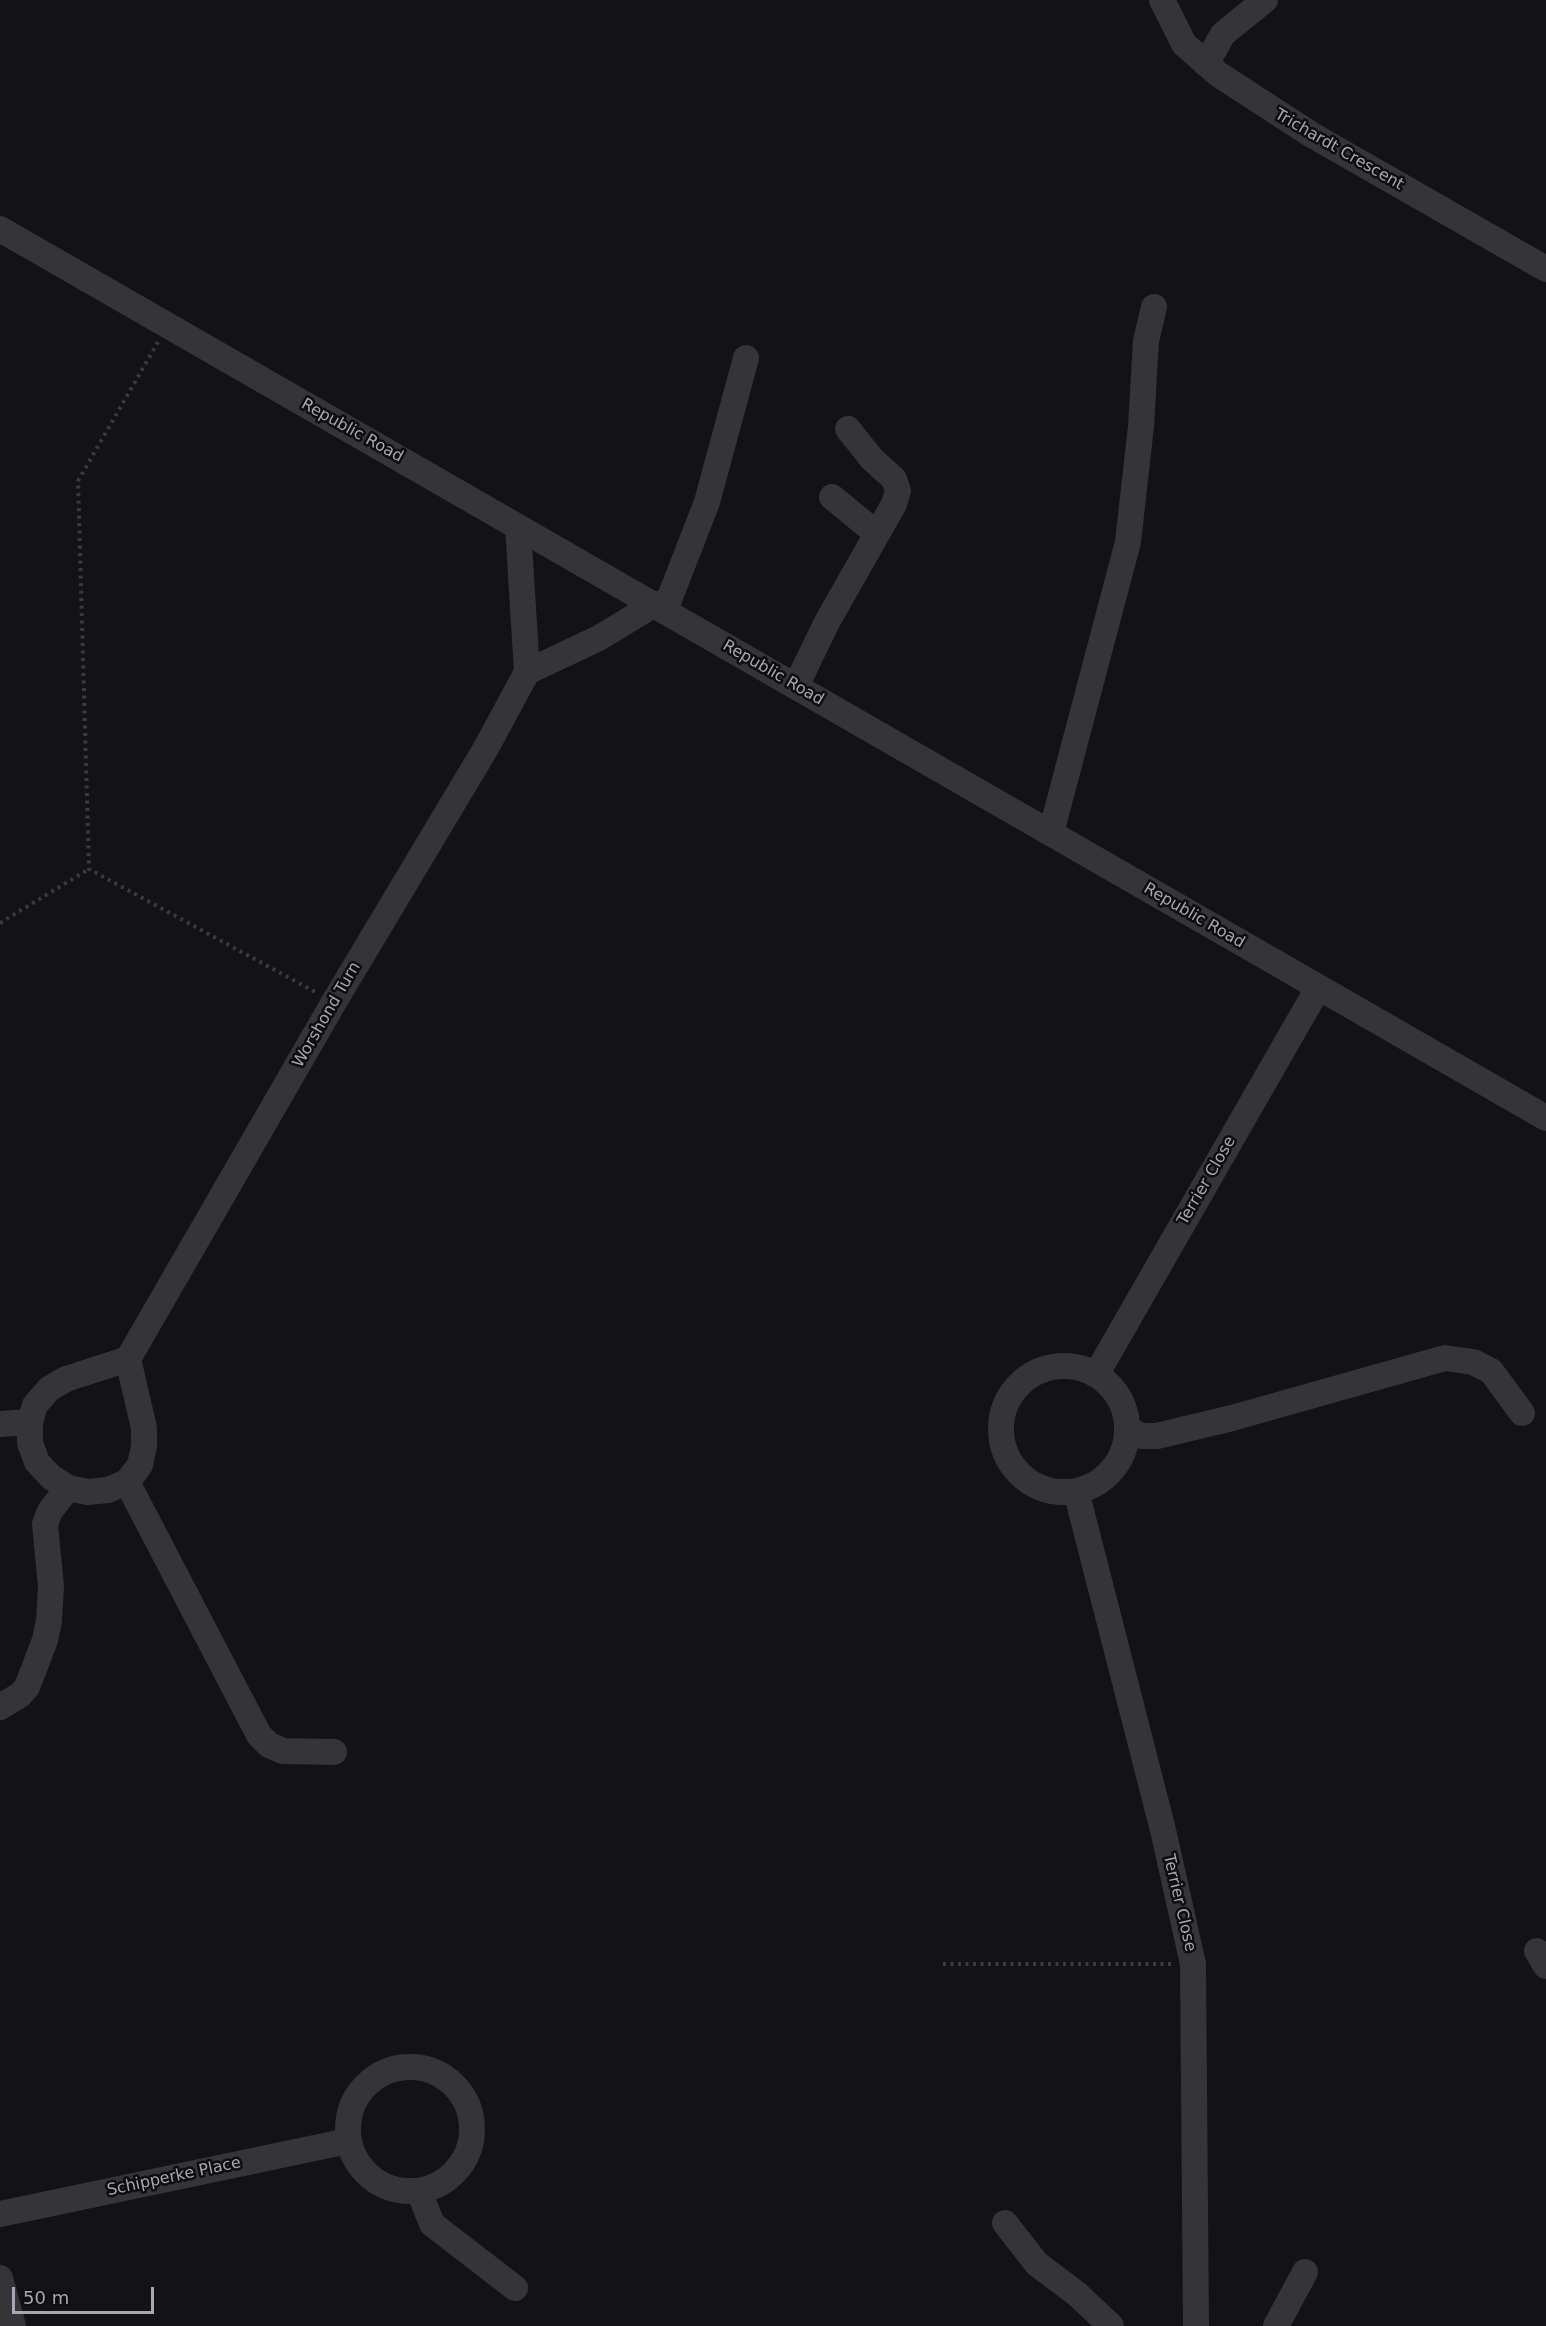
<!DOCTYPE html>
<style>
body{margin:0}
#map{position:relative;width:1546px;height:2326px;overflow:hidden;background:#131315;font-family:"DejaVu Sans",sans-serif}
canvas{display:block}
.scale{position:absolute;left:12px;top:2287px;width:142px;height:27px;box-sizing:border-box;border:3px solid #a5a7b5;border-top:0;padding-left:8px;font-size:18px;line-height:21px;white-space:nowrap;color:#a5a7b5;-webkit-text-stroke:4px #0e0e0f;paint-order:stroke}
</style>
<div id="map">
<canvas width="1546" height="2326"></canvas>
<div class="scale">50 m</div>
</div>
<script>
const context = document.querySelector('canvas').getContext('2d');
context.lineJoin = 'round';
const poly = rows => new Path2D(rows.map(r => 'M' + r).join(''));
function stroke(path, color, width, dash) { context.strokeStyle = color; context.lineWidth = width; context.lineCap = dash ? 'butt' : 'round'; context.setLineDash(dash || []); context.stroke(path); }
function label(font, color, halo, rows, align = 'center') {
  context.font = font + ' "DejaVu Sans",sans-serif'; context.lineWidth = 5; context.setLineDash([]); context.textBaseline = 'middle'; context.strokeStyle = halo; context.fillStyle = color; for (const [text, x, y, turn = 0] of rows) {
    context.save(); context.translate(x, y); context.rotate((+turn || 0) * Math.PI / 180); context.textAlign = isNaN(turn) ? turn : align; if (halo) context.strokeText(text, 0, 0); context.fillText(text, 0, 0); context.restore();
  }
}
stroke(poly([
 [158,342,78,481,89,869,317,993],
 [0,923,89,869],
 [943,1964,1171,1964]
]), '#3a3b40', 4, [3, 4.5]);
stroke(poly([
 [1162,0,1184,44,1218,74,1312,135,1546,269],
 [1206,64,1223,34,1265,0],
 [0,229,1546,1118],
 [832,497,877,534],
 [665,610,707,502,746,358],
 [527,672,599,638,655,604],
 [796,686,827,622,894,504,898,491,894,479,872,459,848,429],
 [1051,833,1128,542,1141,426,1146,341,1154,307],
 [128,1359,334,1002,486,748,527,672,518,527],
 [128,1359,144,1428,144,1446,140,1465,127,1482,108,1490,88,1492,68,1488,51,1477,37,1462,30,1443,30,1422,35,1405,49,1389,66,1379,128,1359],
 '1001 1429a63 63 0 1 1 126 0a63 63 0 1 1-126 0Z',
 [1096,1375,1318,988],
 [0,1424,30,1422],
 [1127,1429,1142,1436,1157,1436,1232,1418,1445,1358,1473,1362,1491,1371,1522,1413],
 [127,1482,259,1735,269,1745,283,1751,334,1752],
 [1076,1491,1163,1830,1193,1964,1196,2326],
 [0,1707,20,1695,27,1687,45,1640,49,1621,51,1587,45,1524,50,1511,68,1488],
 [1537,1951,1546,1966],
 '348 2129a62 62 0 1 1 124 0a62 62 0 1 1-124 0Z',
 [419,2191,432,2224,515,2288],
 [0,2214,348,2141],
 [1005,2223,1037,2264,1077,2294,1111,2326],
 [0,2278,13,2326],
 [1276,2326,1305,2272]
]), '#343439', 26);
label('16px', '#a5a7b5', '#0e0e0f', [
 ["Trichardt Crescent",1339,150,30],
 ["Republic Road",352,431,29],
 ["Republic Road",773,673,30],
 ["Republic Road",1194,916,30],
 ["Worshond Turn",327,1015,-60],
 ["Terrier Close",1207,1181,-60],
 ["Terrier Close",1179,1903,77],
 ["Schipperke Place",174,2177,-12]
]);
</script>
